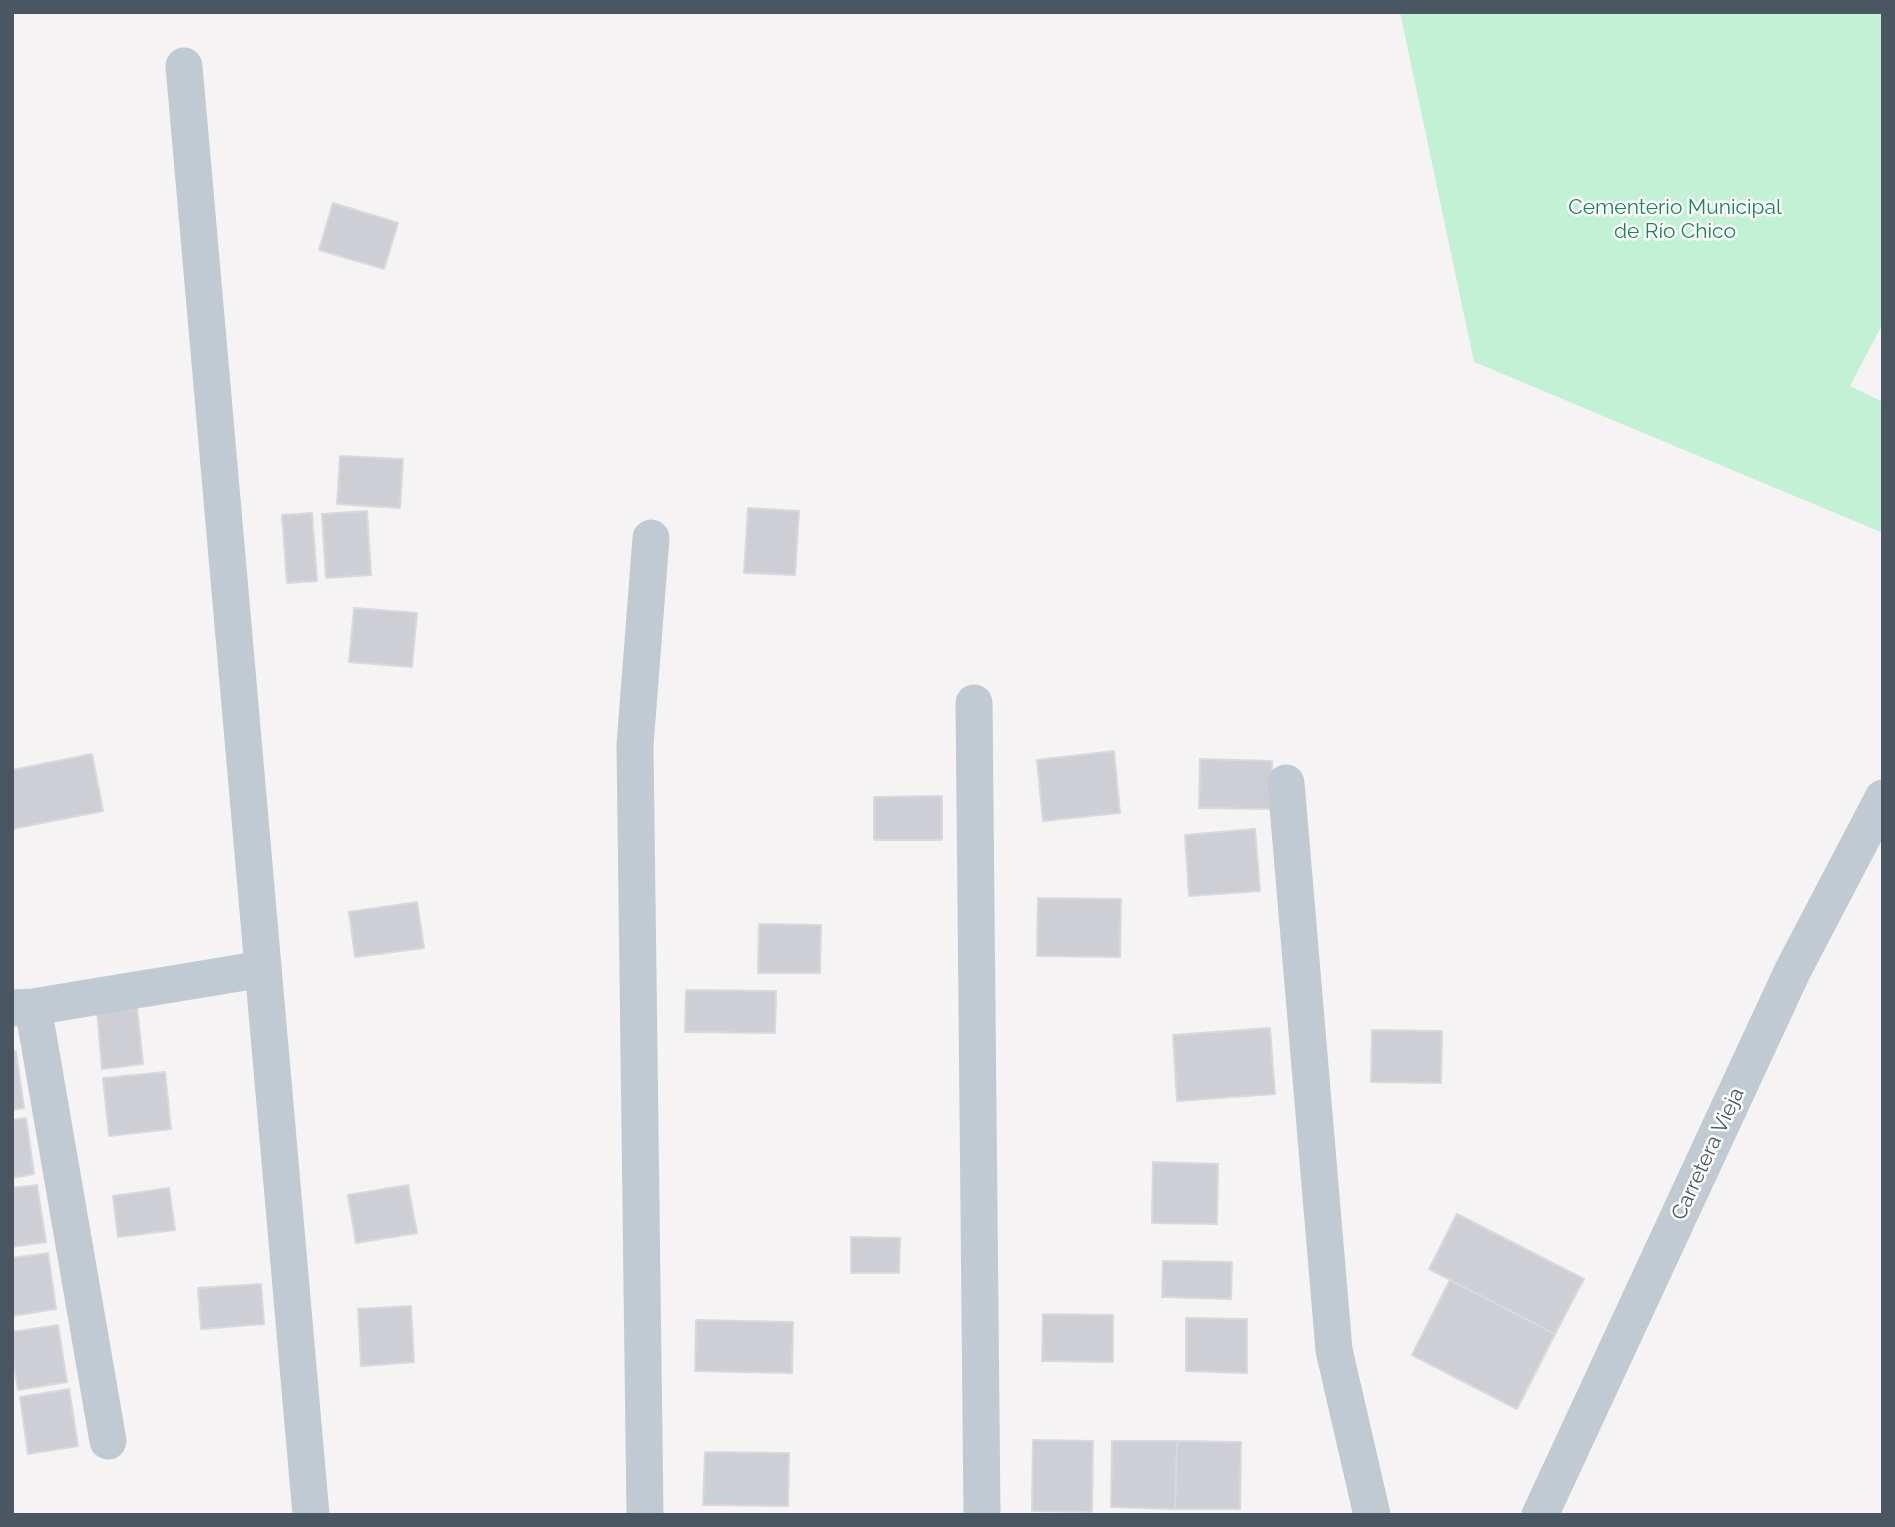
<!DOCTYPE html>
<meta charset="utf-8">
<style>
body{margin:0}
#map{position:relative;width:1895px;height:1527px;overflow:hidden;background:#f5f3f3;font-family:Raleway,sans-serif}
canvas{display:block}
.frame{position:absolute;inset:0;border:14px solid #4a5661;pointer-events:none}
</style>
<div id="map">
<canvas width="1895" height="1527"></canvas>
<div class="frame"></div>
</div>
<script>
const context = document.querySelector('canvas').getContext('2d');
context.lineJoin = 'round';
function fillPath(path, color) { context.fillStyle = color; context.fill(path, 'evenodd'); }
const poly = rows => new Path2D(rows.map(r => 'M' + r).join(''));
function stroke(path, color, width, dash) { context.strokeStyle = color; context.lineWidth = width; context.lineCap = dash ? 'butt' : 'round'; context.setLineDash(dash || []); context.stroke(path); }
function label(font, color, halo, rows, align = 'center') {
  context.font = font + ' Raleway,sans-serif'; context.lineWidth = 5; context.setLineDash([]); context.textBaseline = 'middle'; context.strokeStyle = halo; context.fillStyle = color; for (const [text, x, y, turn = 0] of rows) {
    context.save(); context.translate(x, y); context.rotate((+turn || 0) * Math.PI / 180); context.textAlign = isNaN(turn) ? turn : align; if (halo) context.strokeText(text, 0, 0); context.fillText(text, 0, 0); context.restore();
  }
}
fillPath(poly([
 [1400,12,1883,12,1883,323,1850,386,1883,402,1883,533,1474,362]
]), '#c3f1d5');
const building = poly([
 [333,203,398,223,384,269,319,250,333,203],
 [340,456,403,459,400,508,337,504,340,456],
 [748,508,799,511,795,575,744,573,748,508],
 [367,511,371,575,326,578,322,514,367,511],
 [312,513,317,581,287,583,282,515,312,513],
 [354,608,417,613,412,667,349,662,354,608],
 [1114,751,1120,813,1043,821,1037,760,1114,751],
 [92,754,103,811,12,829,12,770,92,754],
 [1200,759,1272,761,1271,809,1199,808,1200,759],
 [942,796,942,840,874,840,874,797,942,796],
 [1255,829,1260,891,1189,896,1185,835,1255,829],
 [1038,898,1121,899,1120,957,1037,956,1038,898],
 [417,902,424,948,355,957,349,912,417,902],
 [759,924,821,925,820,973,758,973,759,924],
 [686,990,776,991,775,1033,685,1032,686,990],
 [137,1007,143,1064,102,1069,97,1011,137,1007],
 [1270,1028,1275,1094,1177,1101,1173,1035,1270,1028],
 [1372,1030,1442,1031,1441,1083,1371,1082,1372,1030],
 [12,1051,16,1051,24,1108,12,1110,12,1051],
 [165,1072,171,1129,109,1136,103,1078,165,1072],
 [26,1118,34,1174,12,1178,12,1120,26,1118],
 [1153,1162,1218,1164,1217,1224,1152,1223,1153,1162],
 [37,1185,46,1242,12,1247,12,1188,37,1185],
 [408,1185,417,1233,356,1243,348,1195,408,1185],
 [169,1188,175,1230,118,1237,113,1196,169,1188],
 [1457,1214,1584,1279,1555,1334,1429,1269,1457,1214],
 [851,1237,900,1238,899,1273,851,1273,851,1237],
 [48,1253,56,1309,12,1316,12,1258,48,1253],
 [1163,1261,1232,1262,1231,1299,1162,1297,1163,1261],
 [1450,1280,1555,1334,1517,1409,1412,1355,1450,1280],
 [261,1284,264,1324,201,1329,198,1288,261,1284],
 [411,1306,414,1362,361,1366,358,1309,411,1306],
 [1043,1314,1113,1315,1113,1362,1042,1361,1043,1314],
 [1186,1318,1247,1319,1247,1373,1186,1371,1186,1318],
 [696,1320,793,1322,792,1373,695,1371,696,1320],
 [58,1325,67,1382,18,1390,12,1353,12,1332,58,1325],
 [69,1389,78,1446,28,1454,20,1397,69,1389],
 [1033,1440,1093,1441,1092,1512,1032,1511,1033,1440],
 [1112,1441,1177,1441,1175,1509,1111,1507,1112,1441],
 [1177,1441,1241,1442,1240,1509,1175,1509,1177,1441],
 [705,1452,789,1453,788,1506,703,1505,705,1452]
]);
fillPath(building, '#cdcfd5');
stroke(building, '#d7d9de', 2);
stroke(poly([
 [184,66,311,1515],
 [974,703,982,1515],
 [1286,783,1334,1350,1372,1515],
 [33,1007,108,1441],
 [12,1008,33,1007,263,969],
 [645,1515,635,745,651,538],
 [1540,1515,1793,970,1883,798]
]), '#c1cad2', 37);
label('21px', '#17864f', '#fff', [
 ["Cementerio Municipal",1675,208],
 ["de Río Chico",1675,232]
]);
label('21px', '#4a5661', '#fff', [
 ["Carretera Vieja",1708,1154,-65]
]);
</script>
